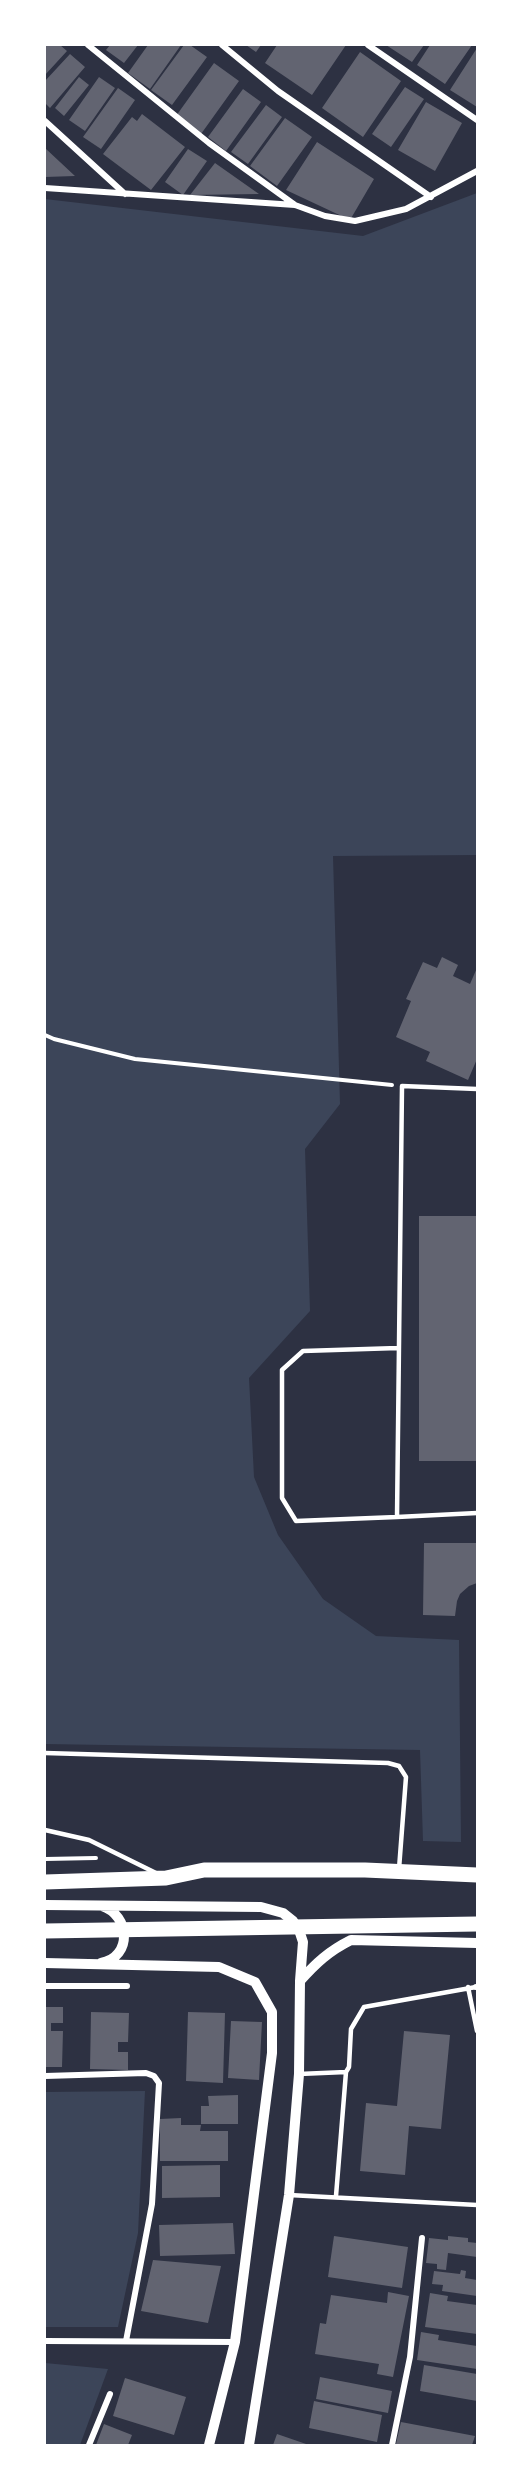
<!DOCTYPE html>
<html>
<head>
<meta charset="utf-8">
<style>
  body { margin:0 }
  #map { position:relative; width:522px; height:2490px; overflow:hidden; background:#2d3142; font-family:Rubik,sans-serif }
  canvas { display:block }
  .frame { position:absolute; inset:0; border:46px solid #fff; pointer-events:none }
</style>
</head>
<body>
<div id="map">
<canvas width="522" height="2490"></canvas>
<div class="frame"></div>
</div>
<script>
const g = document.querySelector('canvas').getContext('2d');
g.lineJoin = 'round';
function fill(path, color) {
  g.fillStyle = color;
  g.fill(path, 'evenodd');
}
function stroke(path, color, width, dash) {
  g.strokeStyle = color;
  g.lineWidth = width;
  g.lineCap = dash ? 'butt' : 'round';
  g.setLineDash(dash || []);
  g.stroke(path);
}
fill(new Path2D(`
  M477 193V855L333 856 340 1104 305 1149 310 1311 249 1378 254 1477 278 1535 323 1599 376 1636 459 1640 461 1842 423 1841 420 1750 45 1744V199L363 236Z
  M145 2091 138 2233 118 2327H45V2092Z
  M45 2363 108 2369 80 2445H45Z`), '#3c4559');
fill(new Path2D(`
  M45 45H60L67 51 45 75Z
  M110 45H138L124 63 106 50Z
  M148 45H181L150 89 128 73Z
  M184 45H190L207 57 172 105 151 90Z
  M246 45H261L256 52Z
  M277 45H346L312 95 265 63Z
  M386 45H424L412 62Z
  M430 45H472L445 84 417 65Z
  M477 48V107L450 90Z
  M360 52 401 81 363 137 322 108Z
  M70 54 85 67 50 108 45 103V81Z
  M214 63 239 81 201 134 176 116Z
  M79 77 89 85 64 116 55 108Z
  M99 77 115 88 85 131 69 120Z
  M405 87 424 99 391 147 372 134Z
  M118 88 135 100 101 149 83 137Z
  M243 89 261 102 226 151 208 137Z
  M426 102 462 123 435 171 398 150Z
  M266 105 282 117 248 164 231 152Z
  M142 114 185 147 151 190 103 154 132 117 137 121Z
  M285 118 312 137 277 186 250 166Z
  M317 142 374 179 350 220 286 190Z
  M45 148 75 176 45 177Z
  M188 149 207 161 183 195 165 182Z
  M215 163 259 194 190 195Z
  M442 957 458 965 453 976 470 984 477 968V1059L468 1080 426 1061 430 1052 396 1037 411 1001 406 999 423 962 437 968Z
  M419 1216H477V1461H419Z
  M424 1543H477V1583L469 1586 460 1594 457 1601 455 1616 423 1615Z
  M45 2007H63V2023H51V2031H63L62 2067H45Z
  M91 2012 129 2013 128 2042H118V2052H128V2070L90 2069Z
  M188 2012 225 2013 223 2083 186 2081Z
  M231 2021 262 2022 259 2080 228 2078Z
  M404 2031 450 2035 441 2129 409 2126 405 2175 360 2171 366 2103 397 2106Z
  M238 2095V2124H201V2106H209L208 2096Z
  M181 2118V2125H201L200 2131H228V2161H160V2119Z
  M220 2165V2197L162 2198V2166Z
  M233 2223 235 2254 160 2256 159 2225Z
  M334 2236 408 2247 402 2288 328 2277Z
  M448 2236 468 2238V2242L477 2243V2257L448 2253 446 2270 437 2269V2264L426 2263 429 2238 448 2240Z
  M153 2260 221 2266 208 2323 141 2311Z
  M461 2270 466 2271 465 2278 477 2280V2296L442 2291 443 2285 432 2284 434 2271 460 2274Z
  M388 2292 409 2296 393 2377 377 2374 379 2364 315 2354 320 2323 326 2324 331 2295 387 2303Z
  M430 2293 448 2296 447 2301 477 2305V2334L425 2327Z
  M421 2332 439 2335 438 2340 477 2346V2369L417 2360Z
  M424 2365 477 2374V2401L420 2391Z
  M320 2377 392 2391 388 2413 316 2399Z
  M125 2378 186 2397 174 2435 113 2416Z
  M314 2401 382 2415 377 2442 309 2428Z
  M401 2422 475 2436 472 2445H402L396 2444Z
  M104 2424 132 2435 128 2445H96Z
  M277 2434 309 2445H273Z`), '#626471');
stroke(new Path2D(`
  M45 1035 54 1039 135 1059 392 1085
  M45 1859 96 1858`), '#fff', 4);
stroke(new Path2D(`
  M477 1089 402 1086 397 1517 477 1513
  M397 1517 296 1521 282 1498V1370L303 1351 398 1348
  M45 1753 388 1763 399 1766 406 1777 399 1869
  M45 1830 89 1840 156 1873
  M468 1987 477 2031
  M299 2074 346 2072 349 2067 351 2029 364 2007 476 1987
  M289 2195 477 2205
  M336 2196 346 2072`), '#fff', 4.5);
stroke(new Path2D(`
  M88 45 209 143 295 205
  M222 45 278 91 431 197
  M368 45 477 120
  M45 121 125 194
  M45 188 295 205 325 216 355 221 406 209 477 171
  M45 1986H127
  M476 1987H477
  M45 2076 146 2073 154 2076 159 2083 152 2204 126 2341
  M45 2341 235 2342
  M89 2445 110 2394
  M392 2445 410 2357 422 2238`), '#fff', 6);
stroke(new Path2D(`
  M45 1905 261 1907 283 1913 293 1921 299 1930 303 1942 300 1981 299 2074 289 2195 249 2445
  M45 1963 219 1967 255 1982 272 2012V2053L235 2342 209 2445
  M101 1963C133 1957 130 1915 102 1906
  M300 1981C316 1963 329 1951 351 1940L477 1943`), '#fff', 10);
stroke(new Path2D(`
  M45 1882 166 1878 204 1870H365L477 1875
  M45 1931 477 1924`), '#fff', 15);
</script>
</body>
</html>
